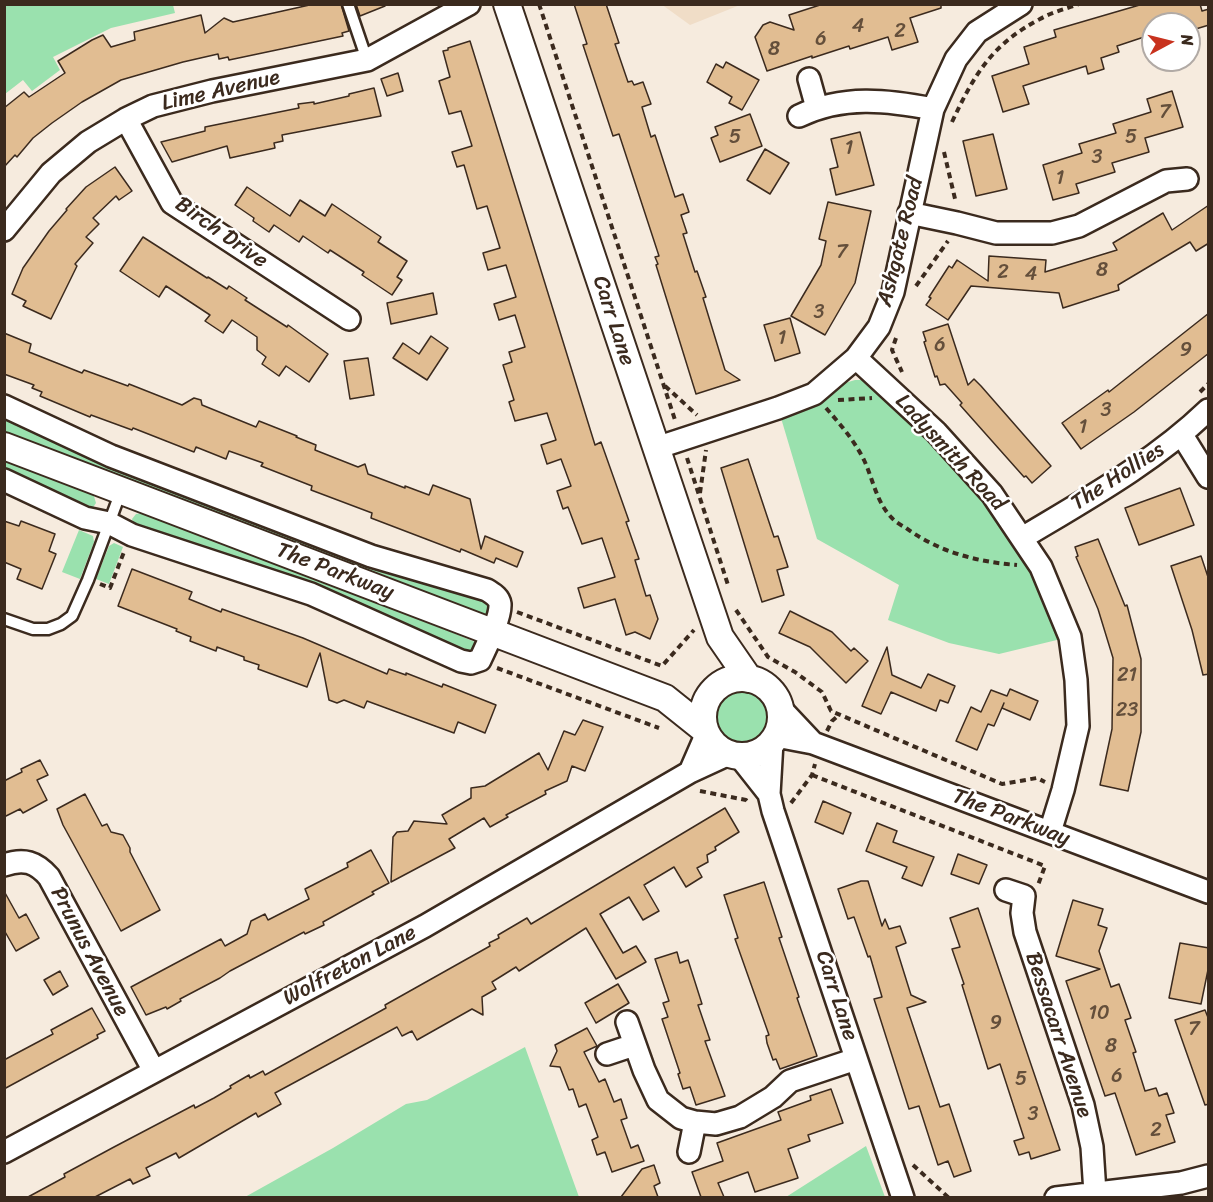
<!DOCTYPE html>
<html>
<head>
<meta charset="utf-8">
<style>
  body { margin:0 }
  #map { position:relative; width:1213px; height:1202px; overflow:hidden; background:#f6ebde; font-family:Sriracha,sans-serif }
  canvas { display:block }
  .frame { position:absolute; inset:0; border:6px solid #3b2a1e; pointer-events:none }
  .north { position:absolute; left:1141px; top:12px; width:60px; height:60px; box-sizing:border-box; background:#fff; border:2px solid #b1aaa5; border-radius:50%; rotate:83deg; font-size:16px; font-weight:700; line-height:24px; text-align:center; color:#3b2a1e }
  .north::after { content:''; display:block; margin:auto; width:21px; height:27px; background:#c8321e; clip-path:polygon(50% 0,100% 100%,50% 72%,0 100%) }
</style>
</head>
<body>
<div id="map">
<canvas width="1213" height="1202"></canvas>
<div class="frame"></div>
<div class="north">N</div>
</div>
<script>
const g = document.querySelector('canvas').getContext('2d');
g.lineJoin = 'round';
function fill(path, color) {
  g.fillStyle = color;
  g.fill(path, 'evenodd');
}
function stroke(path, color, width, dash) {
  g.strokeStyle = color;
  g.lineWidth = width;
  g.lineCap = dash ? 'butt' : 'round';
  g.setLineDash(dash || []);
  g.stroke(path);
}
function write(font, color, halo, rows, align = 'center') {
  g.font = font + ' Sriracha,sans-serif';
  g.lineWidth = 5;
  g.setLineDash([]);
  g.textBaseline = 'middle';
  g.strokeStyle = halo;
  g.fillStyle = color;
  for (const [text, x, y, turn = 0] of rows) {
    g.save();
    g.translate(x, y);
    g.rotate((+turn || 0) * Math.PI / 180);
    g.textAlign = isNaN(turn) ? turn : align;
    if (halo) g.strokeText(text, 0, 0);
    g.fillText(text, 0, 0);
    g.restore();
  }
}
fill(new Path2D(`
  M661 4H740V5L690 25Z`), '#f0ddc7');
fill(new Path2D(`
  M5 4 173 5 175 13 111 28 53 57 60 70 32 91 23 80 5 94Z
  M855 380H866C913 424 966 466 1002 520 1027 558 1044 598 1061 639L999 654 949 643 888 620 899 585 817 539 781 418 816 403 845 383Z
  M4 415 492 602 488 614 481 615 5 432Z
  M4 460 93 493 96 503 92 509H85L5 472Z
  M144 513 451 632 475 642 478 646 477 651 464 655 134 525 132 519 136 514Z
  M79 530 93 536 94 542 80 579 62 572Z
  M114 543 123 547 109 584 96 579 109 546Z
  M715 717a26 26 0 1 1 52 0a26 26 0 1 1-52 0Z
  M525 1047 579 1197H245L333 1148 406 1104 427 1100Z
  M866 1146 885 1197H786Z`), '#9ae1ae');
const building = new Path2D(`
  M314 4H341L349 31 342 33 343 36 229 60 228 57 219 59 218 54 183 62 121 80 82 102 52 123 33 138 17 157 15 155 4 167V108L24 92 29 97 65 73 58 61 92 40 103 35 111 47 135 40 134 32 201 15 205 33 224 18 233 22Z
  M356 4H385V6L360 16Z
  M574 4H606L619 43 615 44 628 82 632 81 634 85 643 82 651 104 642 107 651 137 655 135 675 197 683 194 689 212 681 215 687 233 683 234 695 272 697 271 706 297 703 298 725 370 740 380 696 394 656 265 658 264 655 257 659 256 619 134 613 136 583 45 587 44Z
  M823 4H941V8L910 18 918 42 892 50 888 37 850 49 849 46 812 58V56L767 71 755 37 763 25 770 22 794 30 789 15Z
  M1143 4H1200L1202 11 1209 9V25L1189 31V24H1153V34L1117 46 1119 52 1101 58 1104 69 1088 74 1086 66 1023 86 1029 104 1003 112 992 76 1029 64 1024 47 1056 37 1054 30Z
  M470 41 595 445 601 442 629 521 626 522 639 559 635 560 646 596 650 595 658 619 650 639 635 632 626 635 615 599 584 608 578 588 615 577 602 538 582 544 568 507 563 509 557 491 571 486 561 459 547 464 541 445 556 440 547 413 515 421 509 402 514 400 503 365 512 362 509 352 525 347 515 315 499 320 494 304 516 297 506 265 488 270 483 253 500 248 487 206 477 209 464 165 457 167 452 152 472 146 461 111 449 114 439 81 450 77 443 51 448 50V48Z
  M726 62 759 80 742 110 729 103 732 97 707 82 716 64 723 68Z
  M398 73 403 91 387 96 381 79Z
  M374 88 381 116 282 135 283 141 274 143 275 148 230 158 227 146 172 162 161 142 205 131V127L289 110 299 108 298 104 314 102V104L349 96V94Z
  M1172 91 1183 127 1145 138 1149 152 1112 163 1115 172 1076 184 1079 193 1053 200 1043 165 1082 153 1079 144 1116 133 1113 124 1151 112 1147 99Z
  M750 114 762 146 720 162 711 138 718 135 715 127Z
  M860 132 874 185 836 195 830 169 838 167 831 139Z
  M993 134 1007 189 976 196 963 141Z
  M765 149 789 163 770 194 747 180Z
  M115 167 132 191 119 200 116 196 93 218 99 224 86 237 93 243 75 264 77 266 51 319 23 306 26 301 12 294 23 268 49 231 67 210 66 209 86 187Z
  M247 187 290 216 300 200 325 216 332 204 381 237 378 242 407 261 397 277 402 280 392 295 362 275 364 272 330 250 328 253 303 236 299 242 274 225 269 232 253 221 254 218 235 205Z
  M828 202 871 211 855 283 825 335 791 316 821 265 826 241 819 239Z
  M1209 205V243L1196 251 1190 242 1118 285 1119 290 1063 308 1059 293 971 286 948 320 926 305 931 298 929 297 949 266 952 268 957 260 988 281 989 256 1046 260 1045 272 1117 250 1113 243 1163 213 1172 230Z
  M143 237 207 278 208 277 227 289 229 286 247 298 245 300 287 327 288 325 328 354 309 382 286 366 279 376 262 364 266 357 257 350V337L232 320 223 333 205 321 210 315 166 286 159 297 120 271Z
  M433 293 437 314 391 324 387 303Z
  M1209 313V353L1134 412 1081 449 1062 423 1108 390 1109 392Z
  M790 318 800 353 775 361 764 325Z
  M948 324 968 385 974 379 981 386 1051 466 1032 483 1026 476 1024 477 960 405 962 403 945 384 940 385 937 376 935 377 924 342 926 341 923 332Z
  M4 333 31 344 29 352 82 373 84 370 128 386 129 384 182 405 194 398 201 400 202 405 256 427 259 421 297 436 296 437 316 445 315 450 358 467 365 464 368 474 405 488V486L429 495 433 485 470 499 481 549 485 536 523 552 517 567 496 558 494 563 461 549 460 552 371 518 372 513 311 490 312 486 261 466 263 463 229 451 226 459 196 447 194 452 133 428 132 430 91 415 90 417 40 396 42 392 32 388 34 385 4 374Z
  M431 336 448 348 427 380 393 358 403 343 419 354Z
  M368 358 374 395 350 399 344 361Z
  M748 459 774 537 778 536 788 567 777 570 784 595 762 602 721 468Z
  M1180 488 1194 525 1139 545 1125 508Z
  M4 521 19 526 21 521 55 534 49 551 56 554 42 589 17 579 21 569 4 562Z
  M1098 539 1125 606 1127 605 1141 659V732L1128 791 1100 785 1112 729 1113 658 1098 609 1076 557 1078 556 1075 547Z
  M1201 556 1209 580V674L1203 675 1192 630 1171 566Z
  M132 569 192 592 189 599 221 612 222 609 303 638 387 674 389 669 406 675V673L442 687 443 684 496 705 485 733 458 722 454 733 367 701 364 708 344 700 337 703 329 700 320 653 307 687 258 669 259 665 244 660V657L217 647 216 651 190 641 191 637 176 631 177 629 118 606Z
  M790 611 832 632 851 651 854 648 868 661 846 683 810 647 779 633Z
  M887 647 892 675 921 688 928 674 955 686 948 703 940 700 936 711 891 692 881 714 862 706Z
  M1010 689 1038 701 1030 720 1002 708 1004 703 994 726 988 724 977 750 956 741 971 707 981 712 991 690 1007 696Z
  M583 720 603 727 585 771 572 766 567 781 545 791 546 794 506 815 508 817 490 827 484 818 449 839 455 848 391 882 393 837 397 832 408 831 414 821 447 824 442 815 471 798V788L485 786 539 753 548 770 564 731 575 735Z
  M40 760 48 775 37 780 47 800 23 813 20 809 4 817V781L22 772 21 769Z
  M85 794 102 826 107 824 111 832 123 835 130 848V852L160 910 121 931 63 825 57 809Z
  M823 801 851 813 843 834 815 822Z
  M725 808 739 832 715 847 716 850 707 855 708 862 697 868 702 877 686 887 674 867 644 885 659 911 643 920 629 897 600 914 623 953 636 946 646 962 616 979 586 928 519 971 516 967 492 982 496 989 482 997 483 1015 472 1009 417 1040 412 1031 402 1036 397 1027 275 1093 281 1104 258 1117 256 1113 179 1158 176 1153 146 1168 150 1176 133 1184 130 1179 95 1197H28L65 1177 64 1174 114 1147 194 1105 195 1108 214 1098 231 1088 230 1086 249 1075 250 1078 263 1071 265 1075 386 1008 385 1005 490 946 489 943 499 938 498 935 527 918 531 924Z
  M877 823 897 831 893 842 934 857 922 886 902 878 907 867 866 851Z
  M371 850 389 883 372 892 374 894 323 922 324 925 305 934 304 932 230 971 220 978 180 999 181 1001 167 1009 166 1007 146 1015 131 987 221 939 225 946 247 934 251 921 265 914 268 920 309 899 305 889 348 867 347 863Z
  M958 854 987 865 979 884 951 874Z
  M861 881H868L882 926 885 919 889 929 900 926 906 943 896 947 911 995 926 1002 907 1008 940 1107 949 1104 971 1171 954 1177 948 1161 938 1165 919 1106 909 1109 874 999 882 997 870 956 868 957 854 917 848 919 838 889Z
  M764 882 782 937 779 938 799 997 797 998 817 1056 780 1069 776 1059 773 1060 767 1043 766 1036 769 1035 735 939 738 938 724 895Z
  M4 891 19 918 26 914 39 938 16 951 4 930Z
  M1073 900 1103 909 1098 925 1107 928 1099 951 1111 987 1119 984 1131 1018 1125 1020 1136 1052 1133 1053 1145 1091 1156 1088 1159 1096 1167 1093 1174 1113 1166 1115 1175 1142 1136 1155 1115 1093 1105 1096 1066 981 1100 969 1056 956Z
  M978 908 1060 1150 1031 1159 1029 1152 1019 1155 1014 1141 1024 1138 1000 1064 988 1069 962 985 964 984 952 949 960 947 950 918Z
  M1180 943 1209 948V965L1201 1004 1169 998Z
  M677 952 680 963 688 960 702 1004 698 1005 710 1040 705 1041 725 1096 696 1105 690 1087 683 1089 678 1074 680 1073 662 1019 668 1017 663 1003 669 1001 655 959Z
  M60 971 68 986 53 995 44 980Z
  M618 984 629 1003 596 1023 585 1003Z
  M92 1008 105 1031 97 1035 98 1038 4 1089V1060L53 1034 51 1030Z
  M1205 1010 1209 1020V1104L1205 1105 1175 1020Z
  M587 1028 597 1046 584 1052 599 1082 605 1079 614 1102 621 1099 627 1118 621 1120 631 1148 638 1145 644 1161 612 1172 605 1152 597 1155 592 1140 598 1137 586 1104 579 1107 573 1089 569 1090 560 1067 550 1066 557 1051 555 1045Z
  M831 1089 843 1123 808 1135 810 1141 788 1149 798 1178 755 1192 748 1172 718 1183 724 1197H701L692 1172 723 1161 717 1143 781 1120 778 1112 811 1100 810 1096Z
  M654 1165 660 1183 654 1186 658 1197H621L642 1169Z`);
fill(building, '#e1bd92');
stroke(building, '#3b2a1e', 1.5);
const service = new Path2D(`
  M348 4 367 60
  M4 619 33 629H48L61 624 72 616 88 580 121 491`);
const minor = new Path2D(`
  M809 79 817 108
  M799 116C843 95 887 100 933 109
  M126 119 172 203 349 319
  M909 213 957 223 996 233H1052L1079 226 1166 181 1187 179
  M4 230 51 173 88 142 126 119 153 106 212 91 367 60 469 4
  M856 358 936 432 992 494 1041 567 1070 637 1076 680 1078 726 1063 790 1050 832
  M4 406 111 456 371 556 487 590C493 594 499 597 500 604 501 618 486 647 480 660L471 663 461 661 311 594 132 535 109 523 85 518 4 480
  M1182 435 1208 477
  M656 448 778 408 814 394 856 358 879 327 893 292 933 109 956 59 977 32 1021 4
  M1022 538C1087 499 1154 462 1208 410
  M781 709 813 743
  M776 736 813 743 1208 892
  M772 742 769 794 773 811 903 1198
  M739 756 769 794
  M690 772 707 733
  M4 865C24 858 36 862 49 877L154 1071
  M1006 890 1024 896 1022 913 1025 932 1083 1105 1092 1147 1095 1193
  M627 1022 644 1070 658 1100 681 1118 695 1122 716 1124 740 1117 773 1097 790 1081 856 1059
  M607 1054 634 1045
  M4 1152 425 926 690 772 729 754
  M689 1152 695 1122
  M1056 1198 1181 1183 1208 1176`);
const tertiary = new Path2D(`
  M507 4 720 637 749 679
  M4 446 665 698 705 730
  M703 717a39 39 0 1 1 78 0a39 39 0 1 1-78 0Z`);
stroke(service, '#3b2a1e', 15);
stroke(minor, '#3b2a1e', 26);
stroke(tertiary, '#3b2a1e', 30);
stroke(new Path2D(`
  M539 4 676 423
  M952 122C974 75 992 44 1040 19 1052 12 1066 9 1079 4
  M944 152 956 203
  M916 286 948 241
  M896 338 892 350 902 372
  M665 386 697 415
  M1200 392 1208 384
  M838 400 872 398
  M826 408C840 424 854 440 864 460 873 479 876 501 891 517 895 522 901 525 906 528 939 552 977 562 1017 565
  M687 458 728 585
  M700 493 706 450
  M100 584 110 588 124 552
  M736 610 768 657 795 672 822 692 831 711 1002 784 1037 778 1045 782
  M517 612 662 666 694 630
  M497 668 659 728
  M827 731 832 721 839 715
  M812 775 1045 866 1038 885
  M700 791 746 800 749 803
  M791 803 812 775 815 764
  M913 1165 949 1198`), '#3b2a1e', 4, [6, 4.5]);
stroke(service, '#fff', 10);
stroke(minor, '#fff', 21);
stroke(tertiary, '#fff', 26);
write('20px', '#644f3b', null, [
  ["4",858,27],
  ["2",900,32],
  ["6",821,40],
  ["8",774,50],
  ["7",1165,113],
  ["5",735,138],
  ["5",1131,138],
  ["1",849,149],
  ["3",1097,158],
  ["1",1060,179],
  ["7",842,253],
  ["8",1102,271],
  ["2",1003,273],
  ["4",1031,275],
  ["3",819,313],
  ["1",782,339],
  ["6",940,346],
  ["9",1186,351],
  ["3",1106,411],
  ["1",1083,428],
  ["21",1127,676],
  ["23",1127,711],
  ["10",1099,1014],
  ["9",996,1024],
  ["7",1194,1030],
  ["8",1111,1047],
  ["6",1117,1077],
  ["5",1021,1080],
  ["3",1033,1115],
  ["2",1156,1131]
]);
write('22px', '#3b2a1e', '#fff', [
  ["Lime Avenue",221,91,-13],
  ["Birch Drive",221,233,35],
  ["Ashgate Road",901,242,-76],
  ["Carr Lane",613,321,72],
  ["Ladysmith Road",950,453,47],
  ["The Hollies",1118,477,-33],
  ["The Parkway",335,572,21],
  ["The Parkway",1011,818,21],
  ["Prunus Avenue",89,952,62],
  ["Wolfreton Lane",350,966,-28],
  ["Carr Lane",836,996,72],
  ["Bessacarr Avenue",1058,1035,72]
]);
</script>
</body>
</html>
